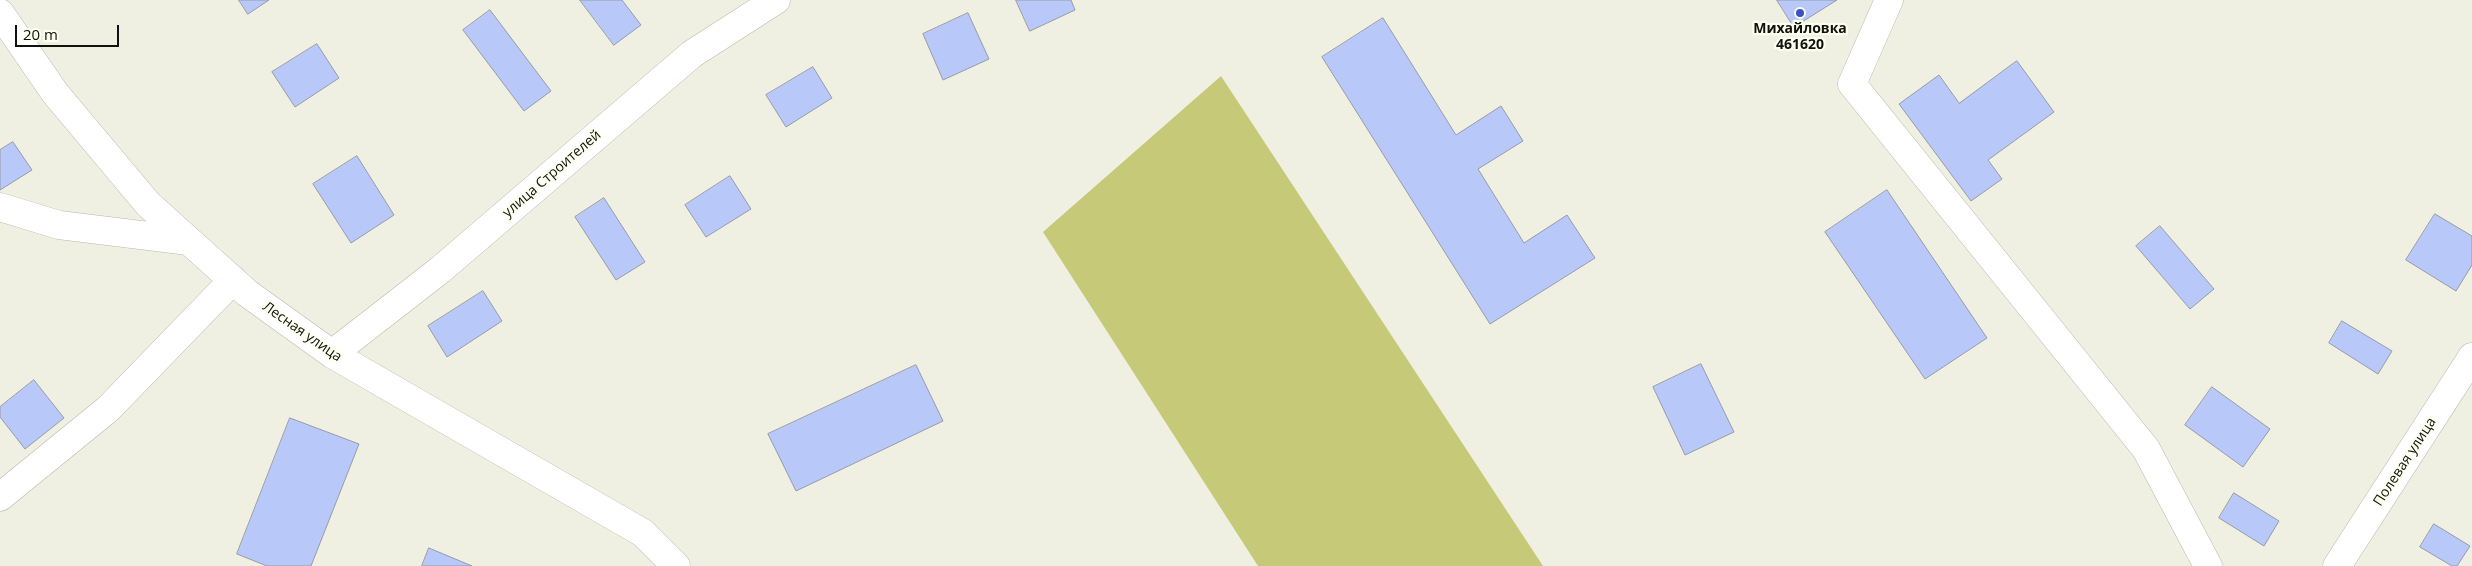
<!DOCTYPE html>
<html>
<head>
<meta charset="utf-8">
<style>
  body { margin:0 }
  #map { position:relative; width:2472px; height:566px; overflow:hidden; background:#eff0e2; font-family:"Open Sans",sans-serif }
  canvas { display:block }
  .scale { position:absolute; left:15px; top:25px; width:104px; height:22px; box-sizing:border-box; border:2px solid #11110d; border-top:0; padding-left:6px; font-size:15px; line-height:18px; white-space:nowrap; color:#11110d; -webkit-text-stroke:4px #fcfeef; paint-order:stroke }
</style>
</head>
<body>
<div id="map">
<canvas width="2472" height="566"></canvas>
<div class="scale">20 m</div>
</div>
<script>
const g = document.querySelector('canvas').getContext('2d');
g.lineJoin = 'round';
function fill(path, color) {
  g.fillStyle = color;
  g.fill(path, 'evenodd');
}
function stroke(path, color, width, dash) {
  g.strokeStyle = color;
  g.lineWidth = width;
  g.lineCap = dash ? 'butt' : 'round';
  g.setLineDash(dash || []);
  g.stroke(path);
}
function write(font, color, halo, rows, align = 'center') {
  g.font = font + ' "Open Sans",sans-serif';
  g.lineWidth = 4.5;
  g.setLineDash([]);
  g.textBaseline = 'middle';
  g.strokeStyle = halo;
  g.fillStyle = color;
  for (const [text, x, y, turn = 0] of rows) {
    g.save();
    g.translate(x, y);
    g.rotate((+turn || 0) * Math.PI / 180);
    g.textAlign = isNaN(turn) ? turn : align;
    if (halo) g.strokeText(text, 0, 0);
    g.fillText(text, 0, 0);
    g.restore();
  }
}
fill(new Path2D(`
  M1221 76 1543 566H1258L1043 232Z`), '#c6c977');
const building = new Path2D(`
  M239 0H269L248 14Z
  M580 0H622L641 25 614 45Z
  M1016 0H1071L1075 10 1030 31Z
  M1777 0H1837L1794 27Z
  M490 10 551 91 524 111 463 30Z
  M968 13 989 59 943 80 923 34Z
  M1383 18 1456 135 1501 106 1523 141 1478 169 1524 243 1567 215 1595 258 1490 324 1322 57Z
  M317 44 339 78 295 107 272 72Z
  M2017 61 2054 112 1988 160 2002 179 1971 201 1899 104 1939 75 1959 103Z
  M813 67 832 98 786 127 766 95Z
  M13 142 32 170 0 190V150Z
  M357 156 394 215 351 243 313 184Z
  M730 176 751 209 706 237 685 205Z
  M1887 190 1987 338 1925 379 1825 232Z
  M604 198 645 262 616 280 575 217Z
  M2435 214 2472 236V265L2456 291 2406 260Z
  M2160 226 2214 289 2190 309 2136 246Z
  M483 291 502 321 447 357 428 326Z
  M2342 321 2392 351 2378 374 2329 343Z
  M1701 364 1734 432 1685 455 1653 387Z
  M916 365 943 421 796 491 768 434Z
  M34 380 64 418 25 449 0 417V407Z
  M2212 387 2270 429 2243 467 2185 425Z
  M290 418 359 444 311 566H267L237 554Z
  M2234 493 2279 521 2264 546 2219 518Z
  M2434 524 2470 546 2457 566H2452L2420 547Z
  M429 548 472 566H422Z`);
fill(building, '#b7c8f9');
stroke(building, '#969ba8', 1);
const minor = new Path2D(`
  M1889 0 1852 84 2146 449 2208 566
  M0 13 55 93 148 204 247 293 332 354 643 533 676 566
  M0 207 59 225 189 241
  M332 354 440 270 692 54 776 0
  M0 497 108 409 233 280
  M2337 566 2472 357`);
stroke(minor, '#b8b9ab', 29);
stroke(minor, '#fff', 28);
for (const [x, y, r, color] of [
  [1800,13,5,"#3c52c5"]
]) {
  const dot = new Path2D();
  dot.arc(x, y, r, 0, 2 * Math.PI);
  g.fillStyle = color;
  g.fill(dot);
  stroke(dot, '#fcfeef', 2);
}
write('bold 14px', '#11110d', '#fcfeef', [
  ["Михайловка",1800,29],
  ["461620",1800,45]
]);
write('14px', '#11110d', '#fcfeef', [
  ["улица Строителей",552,174,-41],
  ["Лесная улица",302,332,35],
  ["Полевая улица",2405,462,-57]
]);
</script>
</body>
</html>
